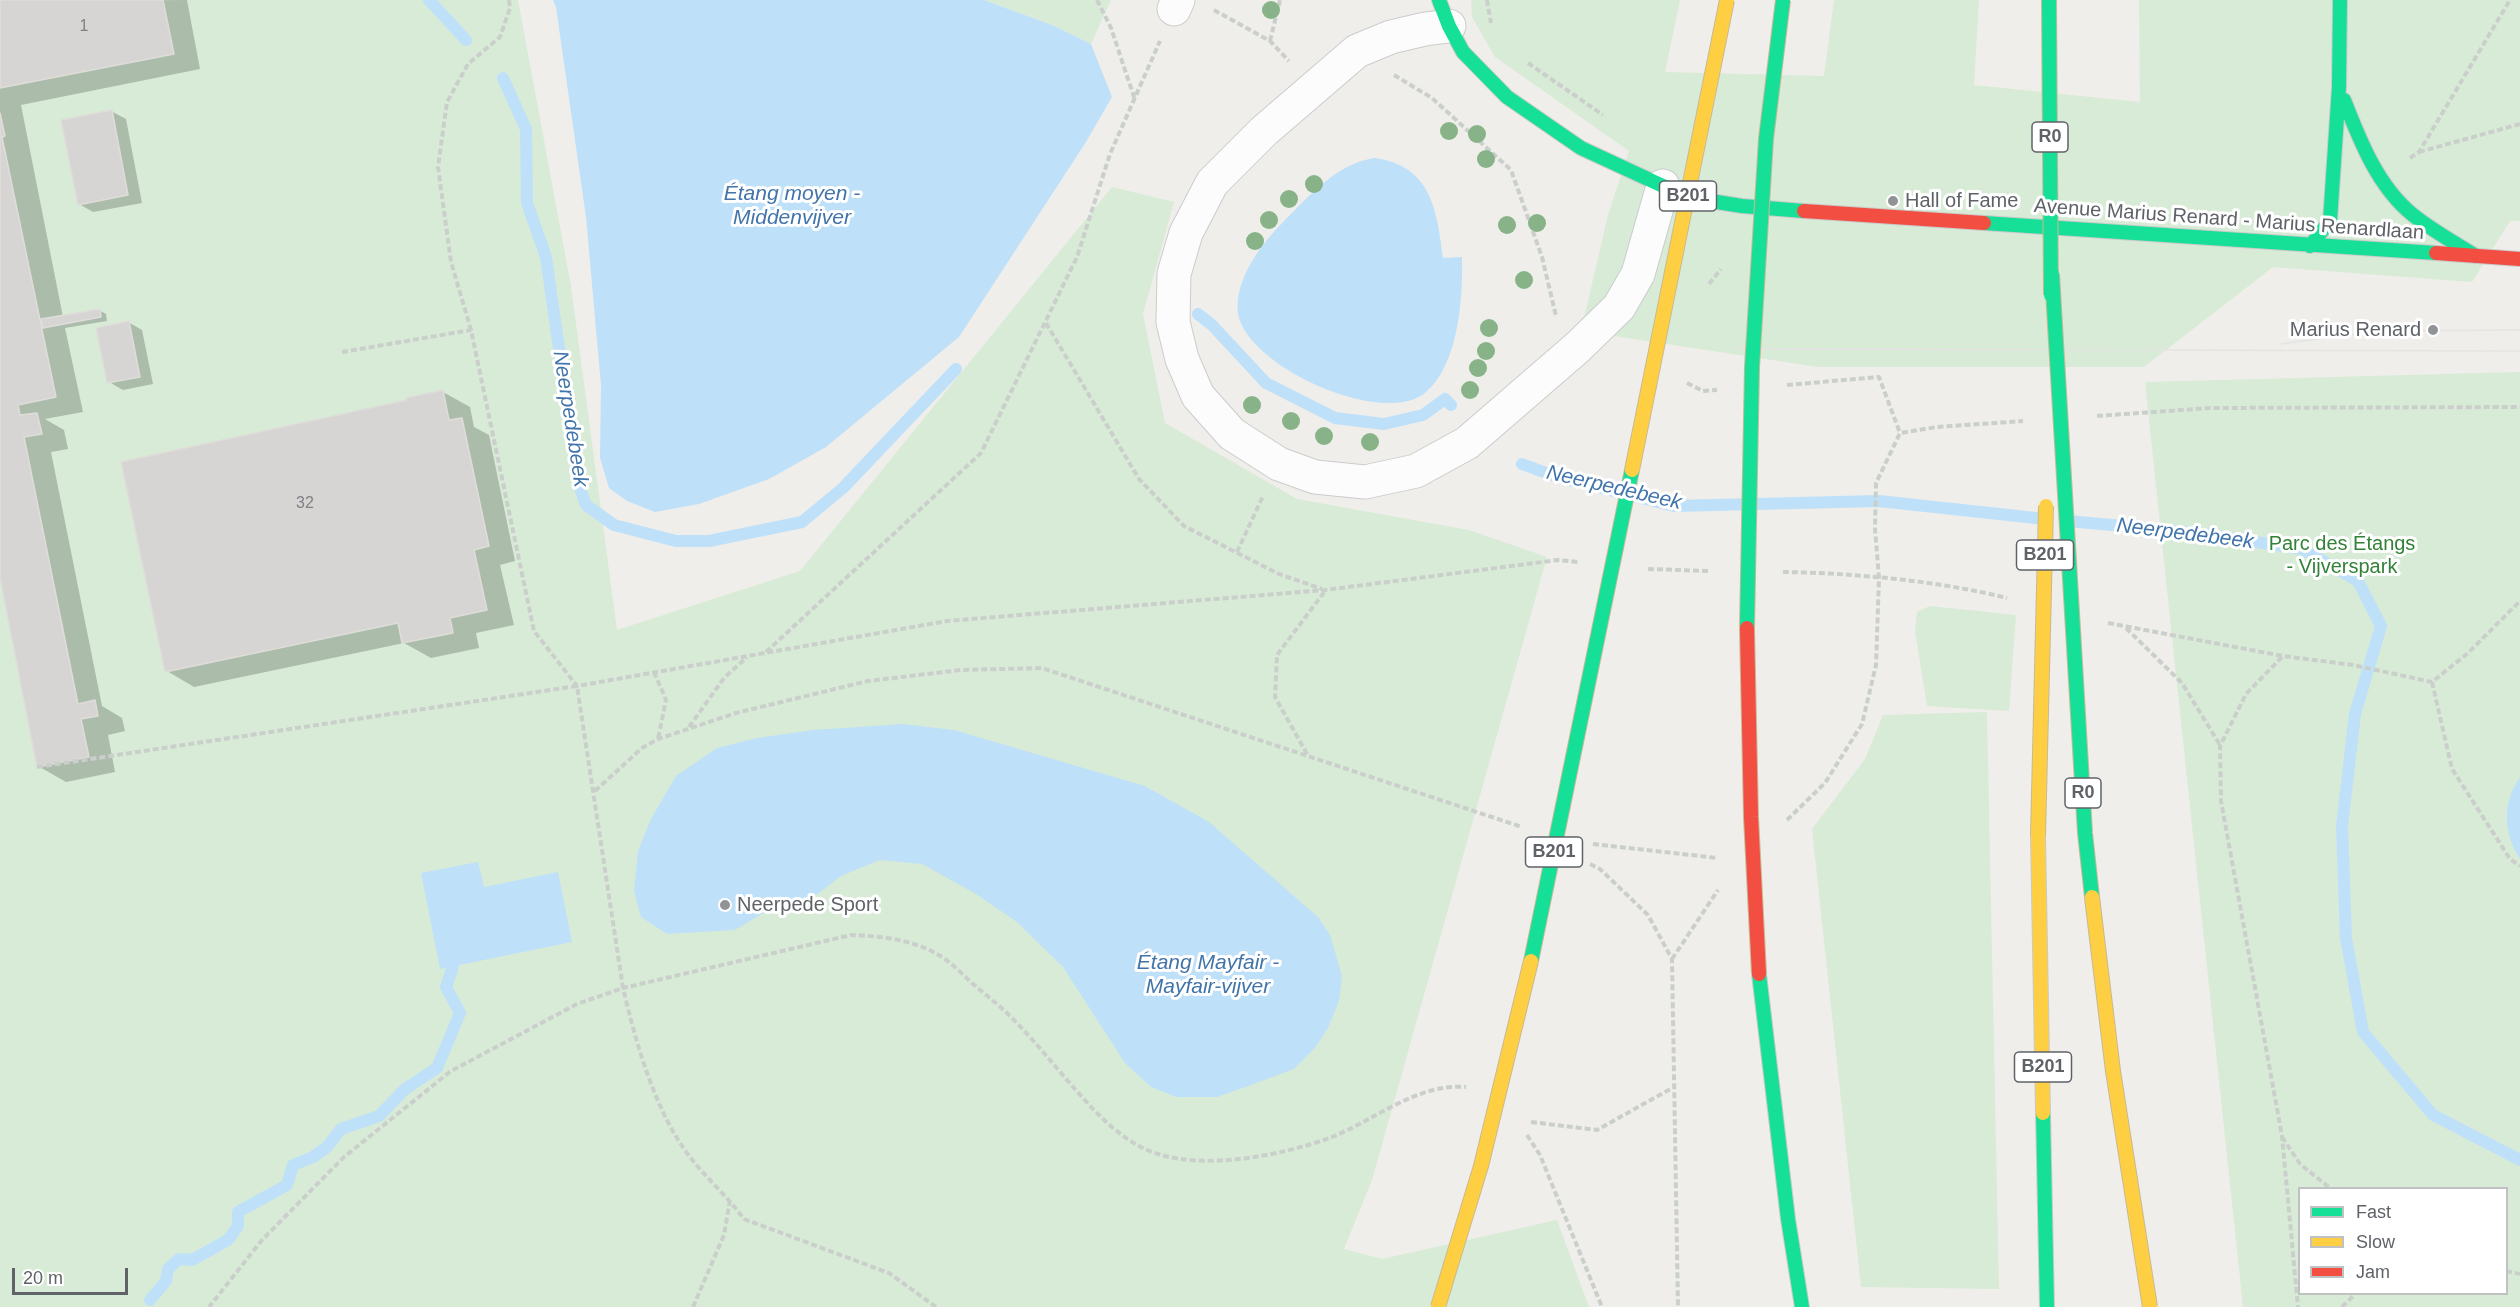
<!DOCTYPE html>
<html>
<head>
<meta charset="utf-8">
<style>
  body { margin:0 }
  #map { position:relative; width:2520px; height:1307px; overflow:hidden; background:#efeeea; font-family:Helvetica,sans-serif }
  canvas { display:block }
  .legend { position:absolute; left:2298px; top:1187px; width:210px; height:108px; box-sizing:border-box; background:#fff; border:2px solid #bfc1c3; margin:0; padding:8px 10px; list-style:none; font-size:18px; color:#5f6368 }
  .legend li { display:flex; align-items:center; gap:12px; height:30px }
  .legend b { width:30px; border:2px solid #bfc1c3 }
  .scale { position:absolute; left:12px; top:1268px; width:116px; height:27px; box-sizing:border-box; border:3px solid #5f6368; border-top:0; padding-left:8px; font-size:18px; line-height:21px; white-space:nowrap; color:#5f6368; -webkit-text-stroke:4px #fff; paint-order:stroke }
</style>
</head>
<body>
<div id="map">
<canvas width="2520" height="1307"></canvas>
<ul class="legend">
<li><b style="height:8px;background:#16e098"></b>Fast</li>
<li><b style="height:8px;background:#ffcf43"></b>Slow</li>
<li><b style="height:8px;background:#f24e42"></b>Jam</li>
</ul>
<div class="scale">20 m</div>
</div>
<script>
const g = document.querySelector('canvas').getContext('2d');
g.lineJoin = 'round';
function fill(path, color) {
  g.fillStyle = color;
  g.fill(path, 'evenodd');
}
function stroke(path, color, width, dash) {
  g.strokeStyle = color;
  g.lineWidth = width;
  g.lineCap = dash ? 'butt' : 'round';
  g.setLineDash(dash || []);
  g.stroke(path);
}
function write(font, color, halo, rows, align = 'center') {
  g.font = font + ' Helvetica,sans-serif';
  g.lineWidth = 6;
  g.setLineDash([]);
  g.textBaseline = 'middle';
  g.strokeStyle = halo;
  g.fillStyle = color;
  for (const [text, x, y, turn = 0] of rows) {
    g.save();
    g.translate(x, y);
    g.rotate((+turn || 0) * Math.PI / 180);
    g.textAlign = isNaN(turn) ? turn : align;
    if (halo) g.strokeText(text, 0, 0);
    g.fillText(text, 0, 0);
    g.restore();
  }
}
fill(new Path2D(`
  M0 0H518L571 286 617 630 800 571 1112 187 1174 202 1143 314 1165 423 1297 499 1469 530 1547 557 1372 1180 1344 1249 1382 1259 1557 1220 1589 1307H0Z
  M984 0H1111L1091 44 1052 25Z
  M1471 0H1680L1665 72 1824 76 1834 0H1979L1974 85 2140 102 2139 0H2520V221H2510L2472 282 2273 267 2144 367H1818L1581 331 1608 215 1629 151 1495 57 1472 17Z
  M2520 372V1307H2243L2145 382ZM2300 1188H2506V1294H2300Z
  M1930 606 2016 615 2009 711 1927 706 1915 631 1917 612Z
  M1987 712 1999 1289 1861 1287 1812 829 1865 759 1883 715Z`), '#d8ebd6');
fill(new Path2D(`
  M553 0H984L1052 25 1091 44 1112 97 1086 142 959 337 826 447 769 479 699 504 655 512 627 501 609 488 600 458 601 385 586 217 556 7Z
  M1374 158C1431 165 1437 210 1443 258L1462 257C1463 297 1459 365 1425 393 1381 428 1245 365 1238 313 1234 278 1263 242 1286 219 1311 194 1337 164 1374 158Z
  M903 724 954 730 1145 786 1209 822 1318 917 1330 935 1342 976 1339 1001 1328 1028 1315 1048 1294 1069 1251 1085 1217 1097H1176L1151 1087 1125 1063 1063 967 1017 922 976 894 922 864 880 860 841 876 811 899 765 912 735 930 667 934 641 917 634 891 638 851 651 819 676 776 717 748 757 738 813 730Z
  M2520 777V859C2503 833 2502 803 2520 777Z
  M478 862 484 887 558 872 572 942 440 969 421 873Z`), '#bfe0f9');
fill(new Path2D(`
  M187 0 200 69 21 105 63 317 99 310 106 314 107 321 65 328 83 412 45 419 64 430 68 449 51 452 102 706 122 718 125 731 108 735 115 772 66 782 38 766 0 570V1Z
  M111 111 126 119 142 203 93 212 79 204Z
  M128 322 142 330 153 384 123 390 109 382Z
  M443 392 470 407 474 427 489 435 515 561 500 565 514 625 476 633 479 648 431 658 404 643 194 687 167 671 408 402Z`), '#0003');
stroke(new Path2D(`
  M429 0 466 40
  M503 78 526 129 527 203 546 257 578 483 586 505 614 525 676 541H709L802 522 843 488 956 369
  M1198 314 1212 325 1266 383 1335 418 1384 424 1423 415 1445 399 1451 405
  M1522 464 1557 477 1674 506 1879 501 2045 519
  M2068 521 2198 533 2302 549 2358 581 2381 626 2355 714 2342 826 2346 938 2363 1032 2433 1115 2520 1160
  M150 1300 166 1281 168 1269 179 1259 192 1260 228 1240 238 1226V1212L287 1185 293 1165 313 1157 327 1147 341 1129 379 1116 405 1089 437 1068 460 1013 446 987 453 966`), '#bfe0f9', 12);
const building = new Path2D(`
  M0 0H163L174 54 0 88Z
  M112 110 128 195 78 205 61 120Z
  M0 113 5 136 0 138Z
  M2 137 56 397 18 405 20 415 37 413 42 434 24 437 78 704 95 700 98 716 81 719 89 757 37 767 0 578V138Z
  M100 309 101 317 43 328 41 319Z
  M129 321 140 377 107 383 96 328Z
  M443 390 449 420 462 418 489 546 474 550 487 610 450 618 453 633 402 643 398 623 165 672 121 462 407 400 406 398Z`);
fill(building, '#d6d5d3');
stroke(building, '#deddd9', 1.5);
const street = new Path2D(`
  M1174 9 1178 0
  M1449 26 1425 29 1391 37 1357 51 1264 131 1212 183 1186 233 1174 274 1173 322 1182 359 1198 396 1232 434 1279 464 1315 477 1365 482 1416 471 1467 443 1578 347 1619 307 1638 274 1663 186`);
const fast = new Path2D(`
  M1439 0 1449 26 1463 52 1507 97 1581 148 1663 186 1698 199 1742 206 1804 211
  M2344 100C2360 141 2378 187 2413 215 2433 231 2455 243 2476 256
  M1984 223 2436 253
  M2310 246 2330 221 2339 87 2340 0
  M1759 974 1788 1219 1802 1307
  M2043 1113 2047 1307`);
const slow = new Path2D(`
  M2038 836 2043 1113`);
const jam = new Path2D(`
  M1804 211 1984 223
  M2436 253 2520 259`);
stroke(street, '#cbcccc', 35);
stroke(fast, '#cacacb', 16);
stroke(slow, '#cacacb', 16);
stroke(jam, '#cacacb', 16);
stroke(new Path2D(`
  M509 0 510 8 500 37 468 64 447 102 438 167 451 262 471 330 534 631 577 686 947 621 1325 590 1558 560 1578 562
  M1097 0 1111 28 1135 100
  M1487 0 1491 23
  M1214 10 1270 41 1289 61
  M1270 41 1280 0
  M1528 63 1603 115
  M1394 75 1432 98 1511 170 1542 257 1556 316
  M2419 152 2520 124
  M2410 158 2419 152 2510 0
  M1709 284 1721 269
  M1046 323 1139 479 1184 526 1279 574 1322 589
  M342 352 471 330
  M1687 383 1703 391 1717 390
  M1787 385 1879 377 1900 433
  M2097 416 2210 408 2520 407
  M1237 552 1263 496
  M1648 569 1709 571
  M1783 572C1854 573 1939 581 2007 598
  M2108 623 2283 656 2353 665 2432 682 2467 654 2520 601
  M2126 628 2182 683 2220 745
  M766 652 981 453 1077 257 1110 154 1160 41
  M2282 657 2246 694 2220 746 2221 801 2282 1136 2298 1307
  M654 672 666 700 658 739
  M2432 682 2452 769 2510 859 2520 866
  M689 727 724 678 747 657
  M1307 754 1275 697 1277 655 1325 591
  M37 767 577 686 623 988 577 1004 451 1071 344 1157 262 1240 209 1307
  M595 791 642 748 658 739 736 713 868 681 961 670 1042 668 1522 827
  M1787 820 1825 783 1862 724 1876 665 1879 578 1875 529 1876 483 1900 433 1937 427 2023 421
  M1593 844 1717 858
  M1590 864 1600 869 1648 915 1672 959 1678 1307
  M1672 959 1718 890
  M1531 1122 1597 1130 1674 1087
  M1527 1135 1540 1155 1602 1307
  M2282 1137 2300 1164 2330 1188
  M2506 1271 2520 1274
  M693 1307 724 1235 730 1200
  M936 1307 889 1273 744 1219C728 1197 707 1179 690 1157 655 1112 636 1043 623 988L851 935C882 936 916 940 942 957 953 964 963 975 973 984 986 995 999 1005 1011 1017 1033 1039 1053 1064 1074 1088 1098 1115 1123 1143 1158 1154 1207 1170 1284 1155 1332 1137 1375 1120 1417 1083 1466 1087
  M2342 1307 2355 1294`), '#cacfcc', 4, [6, 3]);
stroke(street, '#fdfcfc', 33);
stroke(fast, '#16e098', 14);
stroke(slow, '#ffcf43', 14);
stroke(jam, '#f24e42', 14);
stroke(new Path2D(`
  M2281 344 2377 331 2520 330
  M1736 349 2520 351`), '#e4e4e4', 1.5);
const fastBridge = new Path2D(`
  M2049 0 2051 295
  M2052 274 2085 833 2092 897
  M1747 628 1752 367 1766 139 1783 0
  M1531 961 1632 470`);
const slowBridge = new Path2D(`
  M1632 470 1727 0
  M2038 836 2046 506
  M2092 897 2113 1071 2150 1307
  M1438 1307 1481 1166 1531 961`);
const jamBridge = new Path2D(`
  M1747 628 1751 817 1759 974`);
stroke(fastBridge, '#c8b996', 16, []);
stroke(slowBridge, '#c8b996', 16, []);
stroke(jamBridge, '#c8b996', 16, []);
stroke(fastBridge, '#16e098', 14);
stroke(slowBridge, '#ffcf43', 14);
stroke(jamBridge, '#f24e42', 14);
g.fillStyle = '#88b388';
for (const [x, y] of [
  [1271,10],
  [1449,131],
  [1477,134],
  [1486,159],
  [1314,184],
  [1289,199],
  [1269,220],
  [1537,223],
  [1507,225],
  [1255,241],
  [1524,280],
  [1489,328],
  [1486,351],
  [1478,368],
  [1470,390],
  [1252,405],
  [1291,421],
  [1324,436],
  [1370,442]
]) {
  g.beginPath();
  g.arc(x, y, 9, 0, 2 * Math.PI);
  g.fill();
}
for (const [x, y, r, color] of [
  [1893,201,6,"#919496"],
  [2433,330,6,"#919496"],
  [725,905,6,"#919496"]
]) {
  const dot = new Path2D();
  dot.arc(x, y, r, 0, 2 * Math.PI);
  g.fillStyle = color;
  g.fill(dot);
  stroke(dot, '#fff', 2);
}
write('16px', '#7e8184', null, [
  ["1",84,27],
  ["32",305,504]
]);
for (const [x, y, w] of [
  [2050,137,36],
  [1688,196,57],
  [2045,555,57],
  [2083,793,36],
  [1554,852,57],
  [2043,1067,57]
]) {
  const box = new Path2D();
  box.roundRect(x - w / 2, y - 15, w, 30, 4.5);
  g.fillStyle = '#fff';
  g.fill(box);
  stroke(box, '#5f6368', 1.5);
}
write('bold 18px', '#5f6368', null, [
  ["R0",2050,137],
  ["B201",1688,196],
  ["B201",2045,555],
  ["R0",2083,793],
  ["B201",1554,852],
  ["B201",2043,1067]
]);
write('20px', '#5f6368', '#fff', [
  ["Hall of Fame",1905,201],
  ["Marius Renard",2421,330,"right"],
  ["Neerpede Sport",737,905]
], 'left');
write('20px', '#5f6368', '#fff', [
  ["Avenue Marius Renard - Marius Renardlaan",2229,220,4]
]);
write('20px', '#348238', '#fff', [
  ["Parc des Étangs",2342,544],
  ["- Vijverspark",2342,567]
]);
write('italic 21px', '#4174aa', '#fff', [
  ["Étang moyen -",792,194],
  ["Middenvijver",792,218],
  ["Neerpedebeek",570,419,81],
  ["Neerpedebeek",1614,488,13],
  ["Neerpedebeek",2185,534,7],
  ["Étang Mayfair -",1208,963],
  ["Mayfair-vijver",1208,987]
]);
</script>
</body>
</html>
